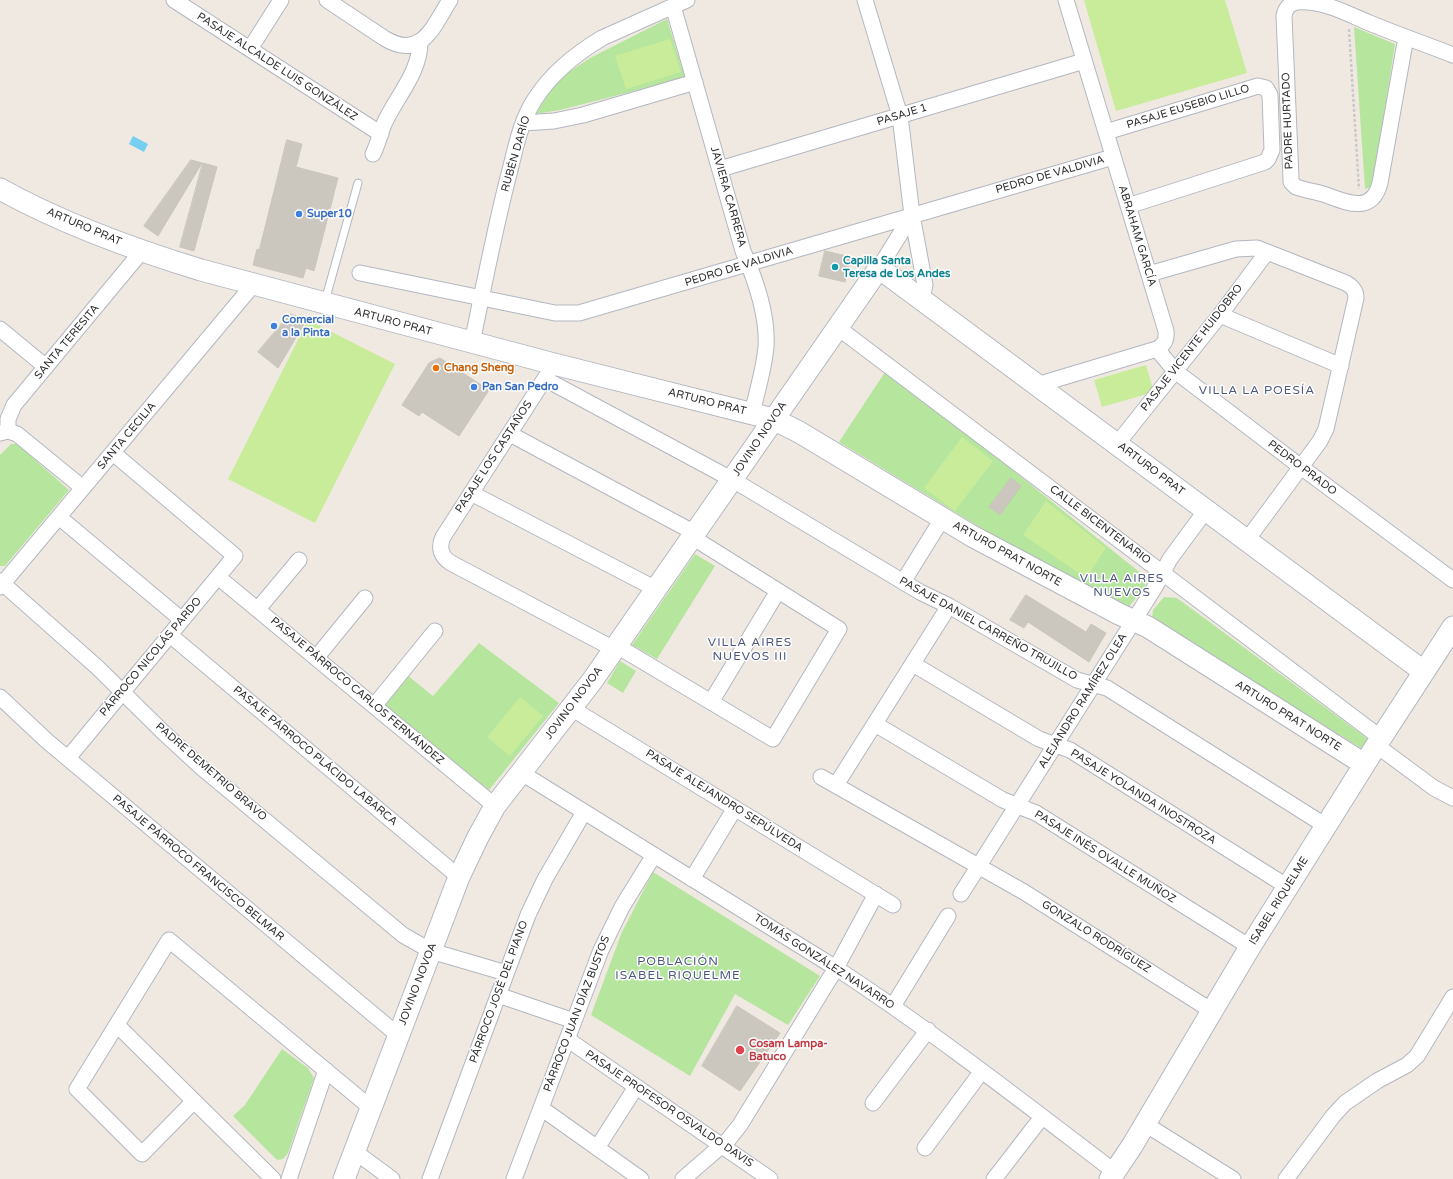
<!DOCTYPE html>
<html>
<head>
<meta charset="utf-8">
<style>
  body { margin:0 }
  canvas { display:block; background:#efe9e1 }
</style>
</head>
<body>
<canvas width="1453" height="1179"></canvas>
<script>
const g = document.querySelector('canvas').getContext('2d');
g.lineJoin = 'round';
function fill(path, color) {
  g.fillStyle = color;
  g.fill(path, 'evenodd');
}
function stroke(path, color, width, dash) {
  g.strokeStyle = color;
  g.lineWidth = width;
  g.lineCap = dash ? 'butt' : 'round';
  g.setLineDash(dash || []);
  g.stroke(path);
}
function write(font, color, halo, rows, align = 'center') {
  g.font = font + ' "Varela Round",sans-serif';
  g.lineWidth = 3;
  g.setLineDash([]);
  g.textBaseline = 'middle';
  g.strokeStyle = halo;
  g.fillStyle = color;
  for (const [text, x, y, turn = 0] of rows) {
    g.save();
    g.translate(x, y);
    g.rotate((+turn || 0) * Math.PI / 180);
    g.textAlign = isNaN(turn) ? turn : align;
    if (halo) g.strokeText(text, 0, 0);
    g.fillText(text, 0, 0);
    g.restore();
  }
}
fill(new Path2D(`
  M667 19 685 78 560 110 536 114 556 81 590 58Z
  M1354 27 1395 44 1373 186 1365 189Z
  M887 369 1148 579 1144 588 1128 608 1011 546 839 442Z
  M11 444H17L69 490 5 566H0V455Z
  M695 554 715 566 657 659 632 645Z
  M1164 597 1177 598 1368 739 1361 748 1152 620 1153 610Z
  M479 643 559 703 489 790 382 704 407 675 433 696Z
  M620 661 636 671 623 693 607 683Z
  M653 872 820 976 788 1025 735 994 690 1076 591 1015 622 932Z
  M282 1049 308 1068 314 1078 288 1153 283 1159 277 1160 233 1116 245 1105Z`), '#b6e59e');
fill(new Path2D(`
  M1084 0H1225L1247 73 1116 111Z
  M670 39 681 72 626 89 615 56Z
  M308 320 395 364 315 523 228 479Z
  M1146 365 1154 392 1102 407 1094 380Z
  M962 437 993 461 955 511 924 488Z
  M1046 501 1106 548 1086 578 1023 535Z
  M520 697 543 716 510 756 487 737Z`), '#c9ec9a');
fill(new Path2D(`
  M133 136 148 144 144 152 129 144Z`), '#75cff0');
const building = new Path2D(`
  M287 140 302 144 296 167 338 178 314 271 306 268 303 278 253 265 257 249 259 250Z
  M191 160 202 163 158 236 144 226Z
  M203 163 217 167 194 251 180 247Z
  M825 251 851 257 845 282 819 276Z
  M290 314 307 319 278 368 258 352Z
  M440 358 489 390 459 436 422 412 419 416 402 405 429 363Z
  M1011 478 1021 486 1000 515 989 507Z
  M1026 595 1086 632 1091 624 1106 633 1089 662 1028 622 1024 628 1010 620Z
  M737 1006 780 1033 740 1091 702 1066Z`);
fill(building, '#cbc7bf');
stroke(building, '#cbc5ba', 1);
const lane = new Path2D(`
  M325 301 358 183`);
const street = new Path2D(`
  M174 0 381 134
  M327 0 384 38C421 61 433 27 450 0
  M865 0 900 116 912 215 925 285 922 299
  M673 6 743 251C756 281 768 315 766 347 764 369 757 392 752 413
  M1406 37 1380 183C1372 214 1348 203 1326 195 1316 192 1305 190 1296 187L1291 182V178L1284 16C1285 9 1290 3 1297 2 1322 0 1346 13 1367 22 1396 34 1425 44 1453 55
  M250 49 281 0
  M523 123 554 121 583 115 695 82
  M1106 132 1258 86 1266 88 1270 95 1272 150 1268 159 1265 162 1128 206
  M373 154C378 144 380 134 384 124 396 97 420 73 420 42
  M720 169 1084 61
  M879 268 912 215
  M360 273 555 313H579L1113 157
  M1149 274 1236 249 1257 248 1346 283C1353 287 1356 291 1356 298L1326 429 1320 441 1247 540
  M1220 315 1341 366
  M837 327 1381 738
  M0 329 46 367
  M472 343C484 285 495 227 510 170 516 146 521 120 535 99 551 74 577 53 602 38L687 0
  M1157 349 1175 371 1301 467 1453 580
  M549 372 443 537C438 548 441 557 451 563L614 649
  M545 379 733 480 920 592 949 606 1077 680 1107 688 1326 826
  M1037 385 1157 349C1164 345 1167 340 1166 331L1066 0
  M8 431V419L14 405 142 251
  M0 433 8 431 17 434 83 488
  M510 434 695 533
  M1117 444 1220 315 1267 252
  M471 493 656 589
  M59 517 182 620
  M218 577 495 806
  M0 581 97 667 164 733 202 768 403 935 431 951 506 973
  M903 582 942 519
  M0 587 253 285
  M258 609 299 560
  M170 635 459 877
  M617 646 773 739 839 629 692 537
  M316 658 365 598
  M913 664 1039 739 1070 750 1288 887
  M0 697 47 741 399 1036
  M711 702 778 591
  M374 706 435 631
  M571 708 893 905
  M875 724 1003 800 1036 813 1250 947
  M1376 745 1434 788 1453 798
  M68 758 235 556 113 453
  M520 772 836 968C932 1031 1023 1102 1115 1172
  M821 777 1024 892 1212 1011
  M836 785 949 606
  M692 879 735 808
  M961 894 1155 587 1170 559 1206 510
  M498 995 574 1021
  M893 1006 948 916
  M117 1025 273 1179
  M567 1039 770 1179
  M194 1101 142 1154 77 1089 169 940 371 1108
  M873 1103 928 1030
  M541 1108 641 1179
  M1145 1124 1233 1179
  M597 1148 636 1087
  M925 1148 982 1071
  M354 1151 392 1179
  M289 1179 326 1070
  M430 1179 528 915 545 879 584 812
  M514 1179 601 950 622 907 654 855
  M683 1179 728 1140 740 1125 836 968 876 894
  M994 1179 1042 1117
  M1286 1179 1333 1116 1345 1103 1377 1081 1407 1065 1417 1056 1453 997`);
const secondary = new Path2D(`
  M0 189C63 224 132 249 201 270L554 364 773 419 799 432 972 536 1119 614 1148 627 1364 764
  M344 1179 459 877 478 837 495 806 592 681 879 268 1423 671
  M1110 1179 1132 1146 1250 947 1381 738 1453 627`);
stroke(lane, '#b4b7c1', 9);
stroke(street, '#b4b7c1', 17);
stroke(secondary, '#b4b7c1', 23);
stroke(new Path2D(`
  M1349 29 1359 189`), '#c9c9c9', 2.5, [3, 2]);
stroke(lane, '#fff', 7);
stroke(street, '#fff', 15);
stroke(secondary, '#fff', 21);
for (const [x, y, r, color] of [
  [299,214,4,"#3f7fe0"],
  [835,267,4,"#0f9aa8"],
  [274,326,4,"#3f7fe0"],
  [436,368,4,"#e8710a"],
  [474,387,4,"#3f7fe0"],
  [740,1050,5,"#e0444e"]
]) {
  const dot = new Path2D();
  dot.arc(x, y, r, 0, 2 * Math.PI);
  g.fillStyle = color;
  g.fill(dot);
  stroke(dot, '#fff', 1.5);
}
write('11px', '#2e2e2e', '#fff', [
  ["PASAJE ALCALDE LUIS GONZÁLEZ",277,67,33],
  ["PASAJE EUSEBIO LILLO",1188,107,-17],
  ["PASAJE 1",902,115,-17],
  ["PADRE HURTADO",1288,121,-92],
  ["RUBÉN DARÍO",516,154,-74],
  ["PEDRO DE VALDIVIA",1050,175,-16],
  ["JAVIERA CARRERA",728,197,74],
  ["ARTURO PRAT",84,227,23],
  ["ABRAHAM GARCÍA",1137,236,73],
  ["PEDRO DE VALDIVIA",739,267,-17],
  ["ARTURO PRAT",393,322,15],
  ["SANTA TERESITA",67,342,-50],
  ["PASAJE VICENTE HUIDOBRO",1192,348,-52],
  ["ARTURO PRAT",707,402,14],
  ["SANTA CECILIA",127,436,-50],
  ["JOVINO NOVOA",760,439,-56],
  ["PASAJE LOS CASTAÑOS",494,457,-57],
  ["PEDRO PRADO",1302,468,37],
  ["ARTURO PRAT",1151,469,37],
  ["CALLE BICENTENARIO",1100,525,37],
  ["ARTURO PRAT NORTE",1007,554,29],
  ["PASAJE DANIEL CARREÑO TRUJILLO",988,629,29],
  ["PÁRROCO NICOLÁS PARDO",151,657,-50],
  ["PASAJE PÁRROCO CARLOS FERNÁNDEZ",357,691,40],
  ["ALEJANDRO RAMÍREZ OLEA",1083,701,-58],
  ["JOVINO NOVOA",574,703,-53],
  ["ARTURO PRAT NORTE",1288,716,32],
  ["PASAJE PÁRROCO PLÁCIDO LABARCA",315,756,40],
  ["PADRE DEMETRIO BRAVO",211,772,41],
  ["PASAJE YOLANDA INOSTROZA",1143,797,32],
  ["PASAJE ALEJANDRO SEPÚLVEDA",724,801,32],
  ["PASAJE INÉS OVALLE MUÑOZ",1105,857,32],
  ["PASAJE PÁRROCO FRANCISCO BELMAR",198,868,40],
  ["ISABEL RIQUELME",1279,901,-58],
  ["GONZALO RODRÍGUEZ",1096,937,32],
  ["TOMÁS GONZÁLEZ NAVARRO",824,962,33],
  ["JOVINO NOVOA",418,984,-69],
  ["PÁRROCO JOSÉ DEL PIANO",499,992,-70],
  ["PÁRROCO JUAN DÍAZ BUSTOS",577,1014,-69],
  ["PASAJE PROFESOR OSVALDO DAVIS",669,1109,34]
]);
write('bold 11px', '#366cbe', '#fff', [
  ["Super10",307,214],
  ["Comercial",282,320],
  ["a la Pinta",282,333],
  ["Pan San Pedro",482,387]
], 'left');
write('bold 11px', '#0d838f', '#fff', [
  ["Capilla Santa",843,261],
  ["Teresa de Los Andes",843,274]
], 'left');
write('bold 11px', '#c56008', '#fff', [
  ["Chang Sheng",444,368]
], 'left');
write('bold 11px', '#be3a42', '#fff', [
  ["Cosam Lampa-",749,1044],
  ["Batuco",749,1057]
], 'left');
g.letterSpacing = '1px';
write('12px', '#4d5680', '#fff', [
  ["VILLA LA POESÍA",1257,391],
  ["VILLA AIRES",1122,579],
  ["NUEVOS",1122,593],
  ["VILLA AIRES",750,643],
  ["NUEVOS III",750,657],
  ["POBLACIÓN",678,962],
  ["ISABEL RIQUELME",678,976]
]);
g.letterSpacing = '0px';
</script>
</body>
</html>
